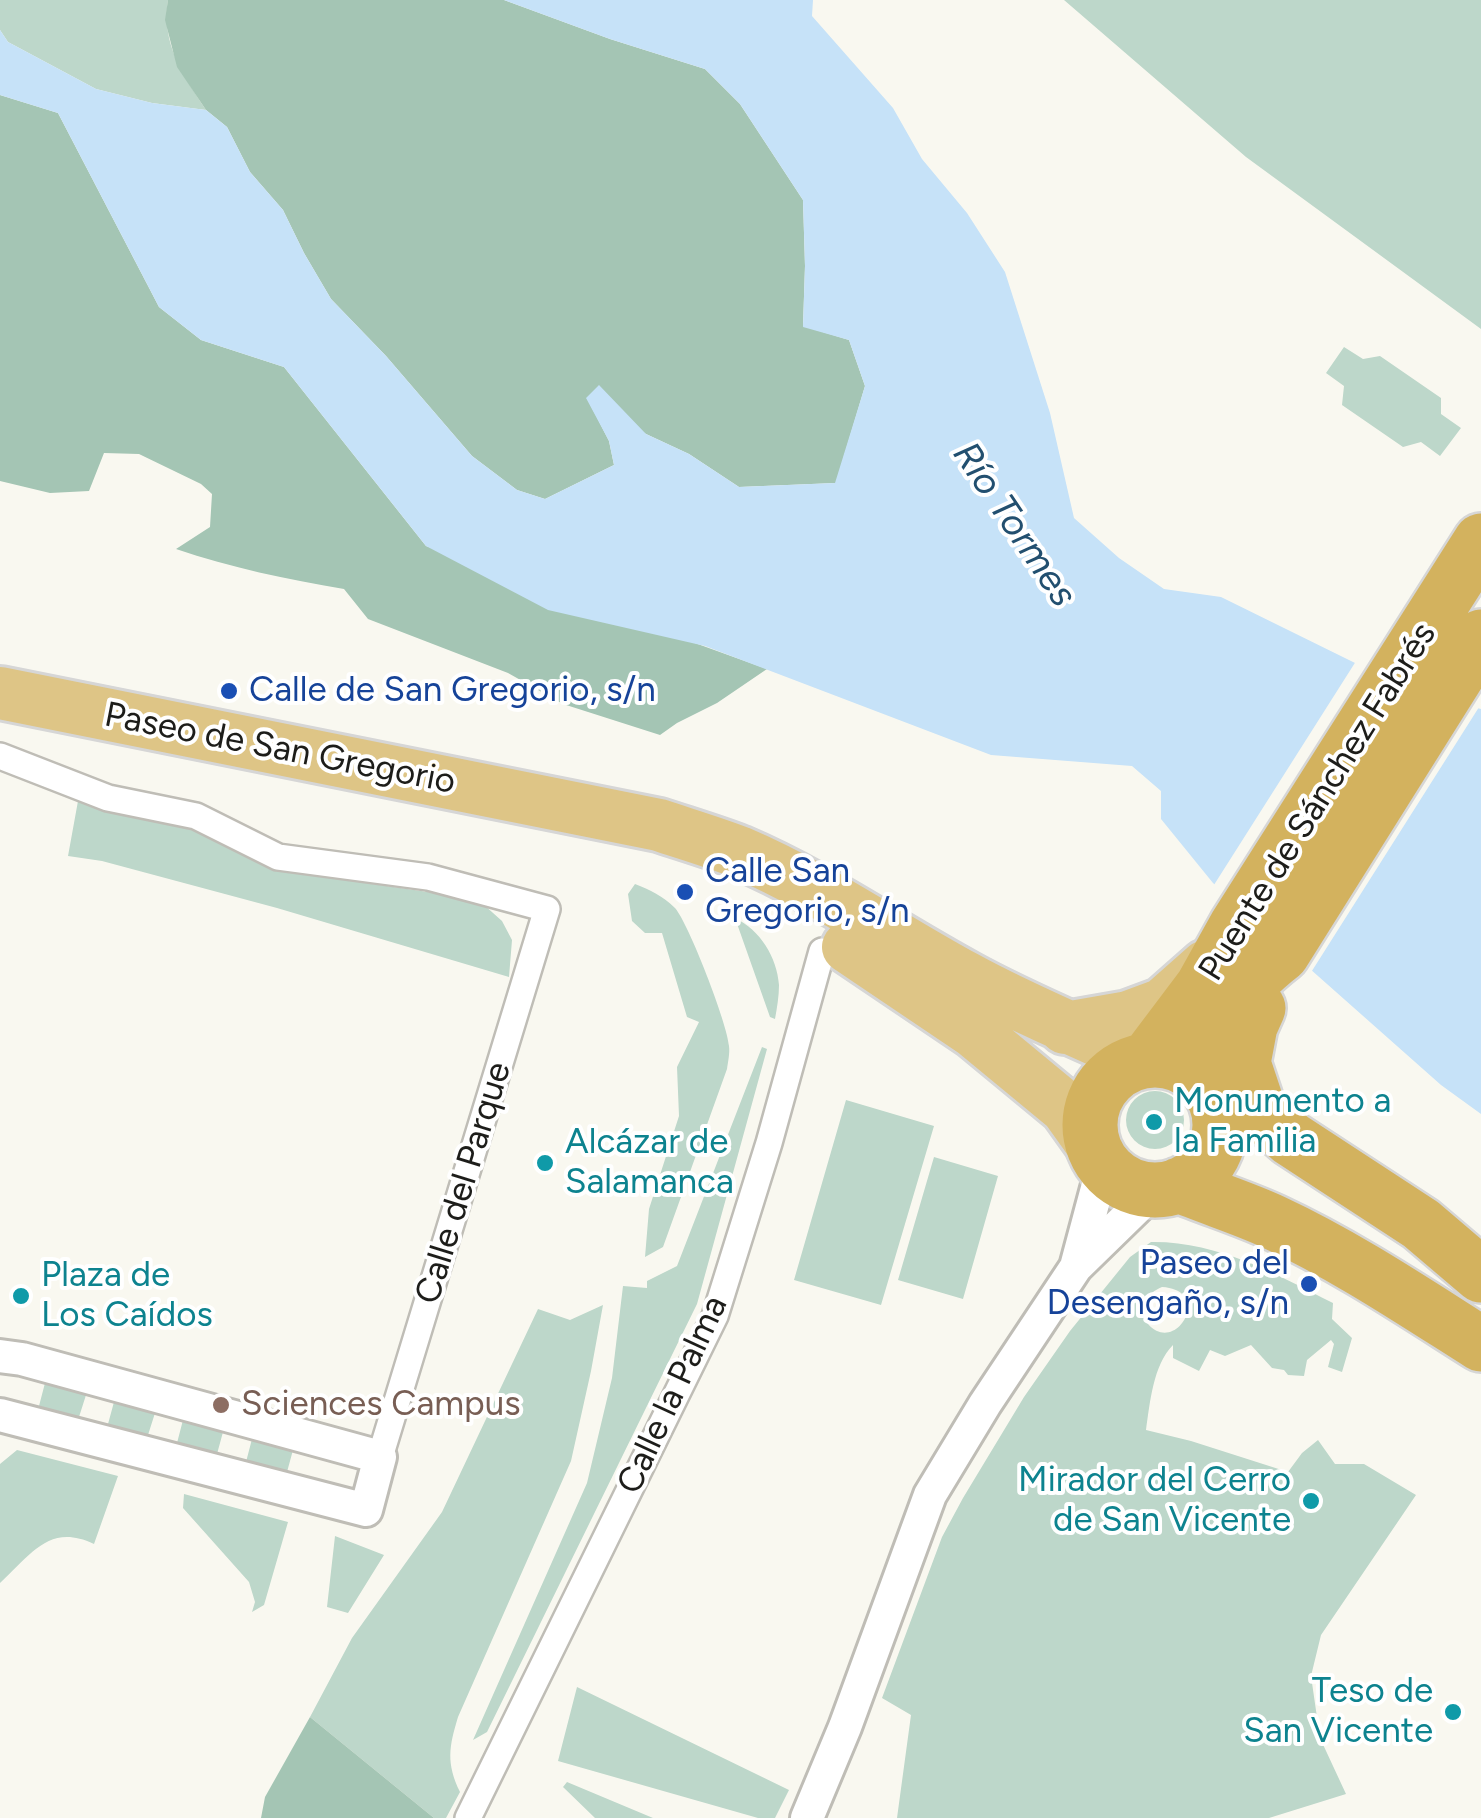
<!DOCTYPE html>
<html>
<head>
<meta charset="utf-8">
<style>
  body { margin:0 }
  canvas { display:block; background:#f9f8f0 }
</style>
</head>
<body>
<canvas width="1481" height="1818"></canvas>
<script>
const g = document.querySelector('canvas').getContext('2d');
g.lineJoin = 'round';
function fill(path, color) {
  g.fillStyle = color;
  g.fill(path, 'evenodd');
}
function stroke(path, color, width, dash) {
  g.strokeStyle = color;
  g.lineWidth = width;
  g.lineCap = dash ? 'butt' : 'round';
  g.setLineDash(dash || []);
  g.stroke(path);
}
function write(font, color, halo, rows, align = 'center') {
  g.font = font + ' Figtree,sans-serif';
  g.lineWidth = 8;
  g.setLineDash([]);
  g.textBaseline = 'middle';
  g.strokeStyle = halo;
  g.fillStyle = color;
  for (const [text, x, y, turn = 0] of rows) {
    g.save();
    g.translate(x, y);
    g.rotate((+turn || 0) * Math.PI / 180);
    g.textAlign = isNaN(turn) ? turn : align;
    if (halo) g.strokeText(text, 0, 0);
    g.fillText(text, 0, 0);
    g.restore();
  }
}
fill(new Path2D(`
  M0 0H168C161 44 183 75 206 110L152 103 96 89 8 42 0 30Z
  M1064 0H1481V329L1246 157Z
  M1344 347 1363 359 1380 356 1441 398V414L1461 428 1440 456 1421 442 1403 447 1342 405 1344 386 1326 373Z
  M78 801 103 810 189 825 277 870 428 892 483 904 502 921 512 940 509 977 277 908 102 861 68 856Z
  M635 884C650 890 663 896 675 908 688 922 728 1025 729 1046 730 1053 728 1062 727 1069L663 1247 645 1257 649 1209 679 1116 677 1067 699 1022 687 1017 662 933H645L632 921 628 894Z
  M735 918C760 930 777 957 779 985 779 996 777 1008 775 1019L770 1017Z
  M762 1047 767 1049 697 1304 487 1732 473 1740 587 1483 612 1378 623 1286 647 1288V1281L677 1266Z
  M1126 1120a29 29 0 1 1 58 0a29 29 0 1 1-58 0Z
  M846 1100 934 1126 881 1305 794 1280Z
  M934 1157 998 1176 963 1299 898 1280Z
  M1151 1242C1217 1241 1276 1274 1333 1303L1332 1319 1352 1338 1342 1372 1328 1367 1334 1344 1331 1340 1307 1360 1304 1376 1288 1375 1284 1370 1272 1368 1251 1345 1225 1356 1210 1350 1199 1371 1173 1358V1345C1153 1365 1150 1403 1146 1430L1191 1441 1288 1472 1302 1453 1318 1440 1335 1464H1364L1416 1495 1321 1635 1311 1676 1320 1738 1346 1794 1269 1818H897L911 1715 882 1698 942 1537 963 1498 1024 1397 1070 1331 1130 1257ZM1162 1287C1214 1290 1176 1356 1148 1324 1135 1309 1147 1293 1162 1287Z
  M603 1305 591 1371 571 1461 458 1717C449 1747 446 1763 460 1792L446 1818H434L310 1717 352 1638 442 1512 538 1309 570 1320Z
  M45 1383 86 1395 79 1417 39 1406Z
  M114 1402 155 1413 148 1435 108 1424Z
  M183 1420 223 1432 217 1454 177 1443Z
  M252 1439 293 1450 287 1472 246 1462Z
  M17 1450 118 1476 94 1544C49 1523 32 1554 0 1583V1464Z
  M184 1494 288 1522 264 1605 252 1612 255 1602 249 1582 183 1508Z
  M335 1536 384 1555 348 1613 327 1607Z
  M577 1687 789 1790 775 1818H758L558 1761Z
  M567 1782 653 1818H595L563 1787Z`), '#bdd7ca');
fill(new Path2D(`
  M168 0H504L610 39 705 69 740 104 803 200 805 266 803 326 849 340 865 386 836 483 739 487 689 454 646 434 587 398 609 441 614 465 545 499 517 490 472 456 386 356 331 299 304 253 283 210 250 172 227 127 206 110 177 67 165 20Z
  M0 95 58 113 159 307 201 340 284 367 426 546 767 669 717 703 677 723 660 735 563 704 508 673 368 619 344 589C287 579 231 568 176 549L210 527 212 494 201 484 139 454 104 453 89 491 50 493 0 481Z
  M310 1717 434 1818H261L265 1797Z`), '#a4c5b4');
fill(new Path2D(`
  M504 0H813L812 16 893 108 922 159 967 213 1005 272 1050 413 1074 518 1119 558 1164 589 1221 597 1414 692 1481 709V1114L1441 1085 1213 883 1161 819V791L1132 766 991 755 705 646 548 610 426 546 284 367 201 340 159 307 58 113 0 95V30L8 42 96 89 152 103 206 110 227 127 250 172 283 210 304 253 331 299 386 356 472 456 517 490 545 499 614 465 609 441 586 398 599 385 646 434 689 454 739 487 835 483 865 386 849 340 803 327 805 266 803 200 740 104 705 69 610 39Z`), '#c6e2f8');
fill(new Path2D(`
  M1358 658 1416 687 1481 704 1310 974 1212 888Z`), '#f9f8f0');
const pedestrian = new Path2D(`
  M0 756 108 798 196 816 278 857 428 877 547 909 380 1457
  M468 1818 715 1316 769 1143 822 951`);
const minor = new Path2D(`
  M1076 1267 1103 1166
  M0 1356 22 1359 380 1457 366 1510 0 1415
  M807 1818 845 1727 930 1495 985 1404 1076 1267 1155 1190`);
const primary = new Path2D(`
  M0 693 659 825C686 834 713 842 739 852 819 886 891 937 967 978 1023 1009 1082 1032 1140 1060
  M848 947 974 1032 1066 1108 1091 1143
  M1065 1028 1128 1017 1163 1004 1206 966`);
const trunk = new Path2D(`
  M1258 1008 1250 1026 1243 1063 1259 1111 1291 1139 1421 1224 1481 1275
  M1148 1059 1203 986 1237 925 1481 541
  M1090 1125a65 65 0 1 1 130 0a65 65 0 1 1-130 0Z
  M1207 1085C1221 1021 1228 996 1282 954L1481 637
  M1179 1185C1210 1198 1243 1208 1273 1222 1346 1256 1413 1301 1481 1344`);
stroke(pedestrian, '#bfbdb6', 30);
stroke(minor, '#bfbdb6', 38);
stroke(primary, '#d6d6d6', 58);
stroke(trunk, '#d6d6d6', 60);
stroke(pedestrian, '#fff', 25);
stroke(minor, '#fff', 32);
stroke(primary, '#dec586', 52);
stroke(trunk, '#d3b25e', 55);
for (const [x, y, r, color] of [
  [229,691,10,"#1a4fb4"],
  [685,892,10,"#1a4fb4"],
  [1154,1122,10,"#0f9aa8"],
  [545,1163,10,"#0f9aa8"],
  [1309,1284,10,"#1a4fb4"],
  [21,1296,10,"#0f9aa8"],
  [221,1405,10,"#8d6e63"],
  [1311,1501,10,"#0f9aa8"],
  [1453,1712,10,"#0f9aa8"]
]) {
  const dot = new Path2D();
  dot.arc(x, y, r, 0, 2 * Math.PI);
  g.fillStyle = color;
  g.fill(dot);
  stroke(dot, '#fff', 4);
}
write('35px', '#164399', '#fff', [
  ["Calle de San Gregorio, s/n",249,691],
  ["Calle San",705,872],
  ["Gregorio, s/n",705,912],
  ["Paseo del",1289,1264,"right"],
  ["Desengaño, s/n",1289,1304,"right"]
], 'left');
write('35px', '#1d1d1a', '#fff', [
  ["Paseo de San Gregorio",280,749,11],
  ["Puente de Sánchez Fabrés",1318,802,-58],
  ["Calle del Parque",464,1183,-73],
  ["Calle la Palma",673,1395,-65]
]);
write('35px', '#0d838f', '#fff', [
  ["Monumento a",1174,1102],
  ["la Familia",1174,1142],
  ["Alcázar de",565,1143],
  ["Salamanca",565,1183],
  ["Plaza de",41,1276],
  ["Los Caídos",41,1316],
  ["Mirador del Cerro",1291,1481,"right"],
  ["de San Vicente",1291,1521,"right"],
  ["Teso de",1433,1692,"right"],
  ["San Vicente",1433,1732,"right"]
], 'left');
write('35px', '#785e54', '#fff', [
  ["Sciences Campus",241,1405]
], 'left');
write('italic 38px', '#224f6f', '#fff', [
  ["Río Tormes",1014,525,56]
]);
</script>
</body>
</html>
